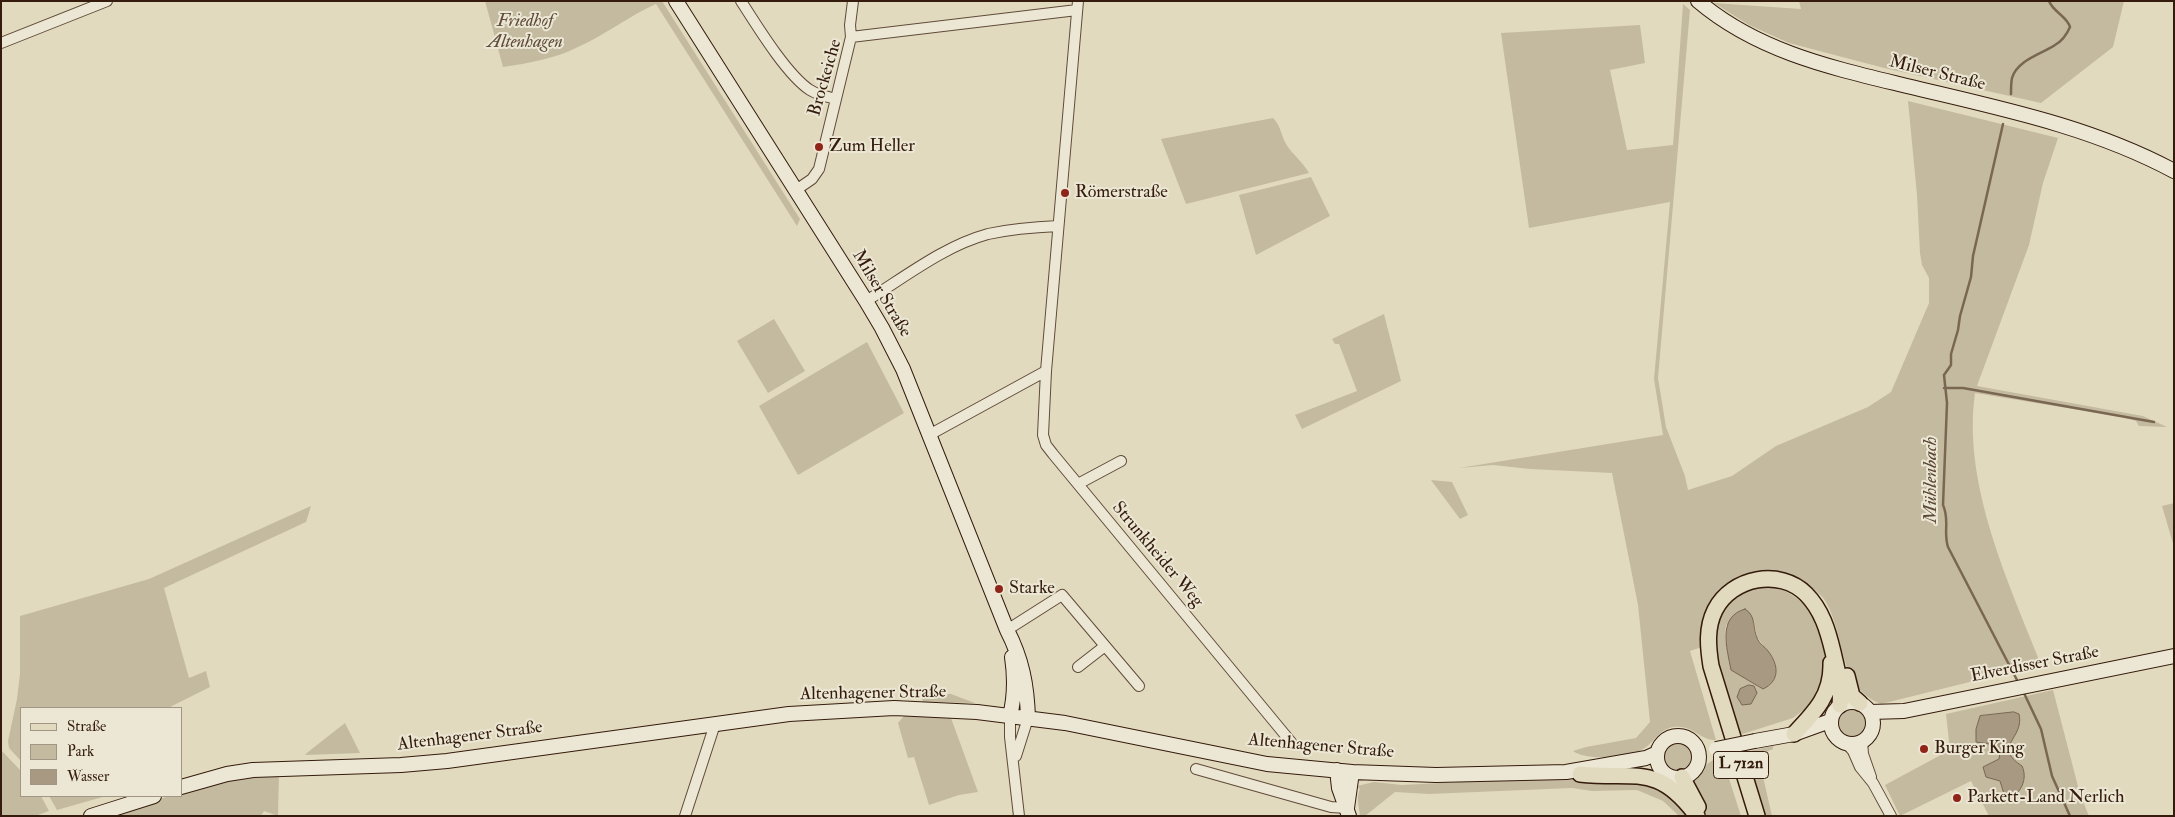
<!DOCTYPE html>
<html>
<head>
<meta charset="utf-8">
<style>
  body { margin:0 }
  #map { position:relative; width:2175px; height:817px; overflow:hidden; background:#e2dabf; font-family:"IM FELL Double Pica",serif }
  canvas { display:block }
  .frame { position:absolute; inset:0; border:2px solid #341b0b; pointer-events:none }
  .legend { position:absolute; left:20px; top:707px; width:162px; height:90px; box-sizing:border-box; background:#ece7d5; border:1px solid #a29584; margin:0; padding:6px 9px; list-style:none; font-size:15px; color:#341b0b }
  .legend li { display:flex; align-items:center; gap:10px; height:25px }
  .legend b { width:25px; border:1px solid #a29584 }
</style>
</head>
<body>
<div id="map">
<canvas width="2175" height="817"></canvas>
<div class="frame"></div>
<ul class="legend">
<li><b style="height:6px;background:#e2dabf"></b>Straße</li>
<li><b style="height:14px;background:#c4baa0"></b>Park</li>
<li><b style="height:14px;background:#a79982"></b>Wasser</li>
</ul>
</div>
<script>
const g = document.querySelector('canvas').getContext('2d');
g.lineJoin = 'round';
function fill(path, color) {
  g.fillStyle = color;
  g.fill(path, 'evenodd');
}
function stroke(path, color, width, dash) {
  g.strokeStyle = color;
  g.lineWidth = width;
  g.lineCap = dash ? 'butt' : 'round';
  g.setLineDash(dash || []);
  g.stroke(path);
}
function write(font, color, halo, rows, align = 'center') {
  g.font = font + ' "IM FELL Double Pica",serif';
  g.lineWidth = 4;
  g.setLineDash([]);
  g.textBaseline = 'middle';
  g.strokeStyle = halo;
  g.fillStyle = color;
  for (const [text, x, y, turn = 0] of rows) {
    g.save();
    g.translate(x, y);
    g.rotate((+turn || 0) * Math.PI / 180);
    g.textAlign = isNaN(turn) ? turn : align;
    if (halo) g.strokeText(text, 0, 0);
    g.fillText(text, 0, 0);
    g.restore();
  }
}
fill(new Path2D(`
  M485 1H662L800 219 797 226 656 4C629 16 605 35 578 47 554 59 529 63 503 67Z
  M1799 1H2124L2113 47 2041 103 1884 68 1789 43 1749 25 1714 3 1801 9Z
  M1683 4 1690 10 1658 378 1666 427 1685 476 1688 490 1732 476 1776 446 1868 407 1891 392 1929 303V278L1922 265 1920 253 1917 195 1908 101 2058 138 2043 183 2029 245 1977 386 2143 416 2167 427 2139 426 2136 421 2122 417 1975 393C1962 485 2009 583 2042 667L2006 673 1881 704C1838 687 1846 640 1827 604 1823 595 1813 589 1805 583 1795 576 1784 570 1770 571 1758 572 1734 581 1726 591 1720 597 1707 637 1702 647L1690 651 1716 740C1699 740 1693 724 1673 727 1658 730 1655 742 1643 749 1630 758 1586 761 1573 751L1586 747 1636 738 1650 722 1638 605 1612 473 1530 469 1493 465 1459 468 1663 435 1654 379 1670 202 1529 228 1501 33 1640 25 1645 63 1610 70 1627 150 1673 145Z
  M1273 118C1281 126 1281 135 1286 144 1293 155 1303 162 1309 173L1186 204 1161 139Z
  M1311 177 1330 216 1256 255 1239 195Z
  M1384 314 1401 381 1302 429 1295 415 1357 391 1339 344H1335L1332 339Z
  M774 319 805 371 768 393 737 341Z
  M867 342 904 413 798 475 759 406Z
  M1431 480 1452 482 1468 515 1460 519Z
  M2174 503V547L2162 506Z
  M311 506 306 522 164 588 189 678 206 671 210 687 168 708H21V761L9 748 8 741 17 699 20 674V616L149 579Z
  M1773 586C1808 598 1819 621 1825 656 1826 665 1828 678 1824 687 1820 695 1814 702 1809 710L1806 708 1793 718 1736 736 1712 656 1719 610 1725 602 1750 587ZM1754 620 1757 637 1763 645V689C1737 675 1722 656 1726 625Z
  M2053 690 2080 794 2089 816H1989L1971 781 1900 816 1885 785 1950 750 1946 714Z
  M921 694H951L975 703 923 702Z
  M1835 723a16 16 0 1 1 32 0a16 16 0 1 1-32 0Z
  M904 716 951 718 978 792 959 795 929 805 914 757 908 758 898 723Z
  M345 723 360 753 305 755 308 752Z
  M1662 757a16 16 0 1 1 32 0a16 16 0 1 1-32 0Z
  M1773 746V749L1761 754 1757 763 1764 781 1772 816H1759L1740 753Z
  M1 750 21 771V796H41L49 811 35 816H1Z
  M1722 757 1741 816H1705L1688 780C1701 773 1706 760 1722 757Z
  M279 773 278 816 264 811 261 816H109L169 796H181V792L211 783Z
  M1557 777 1559 780 1565 777 1655 783 1692 816H1679L1663 801 1637 790 1592 791 1572 788 1429 794 1395 792 1365 816H1360C1359 807 1356 797 1360 789L1357 786 1374 782 1402 785Z
  M49 796H106L57 810Z`), '#c4baa0');
const water = new Path2D(`
  M1745 609C1757 616 1752 629 1758 640 1760 644 1765 647 1768 651 1779 665 1780 681 1763 689L1731 670C1727 648 1717 617 1745 609Z
  M1749 685 1754 686 1757 693 1751 704 1742 705 1737 697 1740 689Z
  M2014 712 2019 714C2025 739 1991 746 2022 766 2028 779 2021 793 2009 799L2005 797 2000 781 1986 777 1983 767 1999 759 2000 752 1996 745 1976 742V729L1980 716Z`);
fill(water, '#a79982');
stroke(water, '#796752', 1);
stroke(new Path2D(`
  M2011 94C2011 89 2011 83 2012 78 2017 60 2042 54 2055 45 2062 41 2067 34 2070 27 2067 16 2053 12 2049 1
  M2003 124 1973 256 1971 277 1960 316 1958 330 1951 354V365L1944 375 1947 403 1943 505C1950 520 1943 532 1948 547L2018 682
  M1944 388H1963L2154 422
  M2023 691 2041 729 2052 776 2070 816`), '#796752', 2.5);
const street = new Path2D(`
  M741 1C757 26 787 75 810 90 818 95 828 97 836 99
  M1078 1 1046 371 1043 435 1046 445 1053 454 1291 742
  M851 37 1077 10
  M1 43 107 1
  M796 190 812 179 819 169 851 37 850 25 853 1
  M866 301C905 277 944 246 988 234 1011 229 1034 227 1058 226
  M929 435 1046 371
  M1078 484 1121 461
  M1007 630 1062 595 1139 686
  M1078 667 1105 646
  M1010 716V737L1019 816
  M1862 741 1863 754 1871 777
  M1847 744 1853 751 1860 767 1873 783 1891 816
  M1016 756 1028 718
  M1196 769 1331 807 1347 808
  M685 816 715 724`);
const secondary = new Path2D(`
  M676 1 866 301 882 328 903 369 1007 630C1022 659 1027 685 1028 718
  M1698 1C1758 52 1833 68 1907 86 1998 108 2090 126 2174 171
  M1831 723a21 21 0 1 1 42 0a21 21 0 1 1-42 0Z
  M1870 712 1904 711 2174 656
  M1010 716C1015 696 1015 677 1012 657
  M1657 757a21 21 0 1 1 42 0a21 21 0 1 1-42 0Z
  M1755 741 1794 734 1830 721
  M1337 770 1339 788 1349 816
  M181 787 227 774 253 770 401 765 447 761 789 714 894 708 977 712 1065 723 1267 764 1352 772 1436 775 1566 772 1646 758 1657 753
  M1347 808 1352 772
  M91 816 154 796`);
const primary = new Path2D(`
  M1847 676 1852 696 1860 703
  M1794 734C1815 712 1832 695 1831 663
  M1580 774C1636 780 1657 762 1697 816
  M1682 777 1698 807
  M1757 816 1711 666C1708 647 1706 628 1715 610 1732 577 1780 568 1806 594 1822 610 1828 631 1833 652 1837 670 1842 686 1840 705`);
stroke(street, '#604b38', 12);
stroke(secondary, '#341b0b', 16);
stroke(primary, '#341b0b', 18);
stroke(street, '#ece7d5', 10);
stroke(secondary, '#ece7d5', 14);
stroke(primary, '#e2dabf', 15);
const secondaryBridge = new Path2D(`
  M1716 749 1755 741`);
stroke(secondaryBridge, '#341b0b', 16, []);
stroke(secondaryBridge, '#ece7d5', 14);
for (const [x, y, r, color] of [
  [819,147,5,"#8f2418"],
  [1065,193,5,"#8f2418"],
  [999,589,5,"#8f2418"],
  [1924,749,5,"#8f2418"],
  [1957,798,5,"#8f2418"]
]) {
  const dot = new Path2D();
  dot.arc(x, y, r, 0, 2 * Math.PI);
  g.fillStyle = color;
  g.fill(dot);
  stroke(dot, '#ece7d5', 2);
}
for (const [x, y, w] of [
  [1741,765,55]
]) {
  const box = new Path2D();
  box.roundRect(x - w / 2, y - 13.5, w, 27, 4);
  g.fillStyle = '#ece7d5';
  g.fill(box);
  stroke(box, '#341b0b', 1);
}
write('bold 16px', '#341b0b', null, [
  ["L 712n",1741,765]
]);
write('italic 18px', '#5f4b38', '#ece7d5', [
  ["Friedhof",525,22],
  ["Altenhagen",525,43]
]);
write('18px', '#341b0b', '#ece7d5', [
  ["Milser Straße",1937,74,14],
  ["Brockeiche",826,78,-74],
  ["Milser Straße",881,294,59],
  ["Strunkheider Weg",1157,555,50],
  ["Elverdisser Straße",2035,665,-11],
  ["Altenhagener Straße",873,694,-1],
  ["Altenhagener Straße",470,737,-7],
  ["Altenhagener Straße",1321,747,5]
]);
write('18px', '#341b0b', '#ece7d5', [
  ["Zum Heller",829,147],
  ["Römerstraße",1075,193],
  ["Starke",1009,589],
  ["Burger King",1934,749],
  ["Parkett-Land Nerlich",1967,798]
], 'left');
write('italic 19px', '#5c4735', '#ece7d5', [
  ["Mühlenbach",1932,480,-90]
]);
</script>
</body>
</html>
